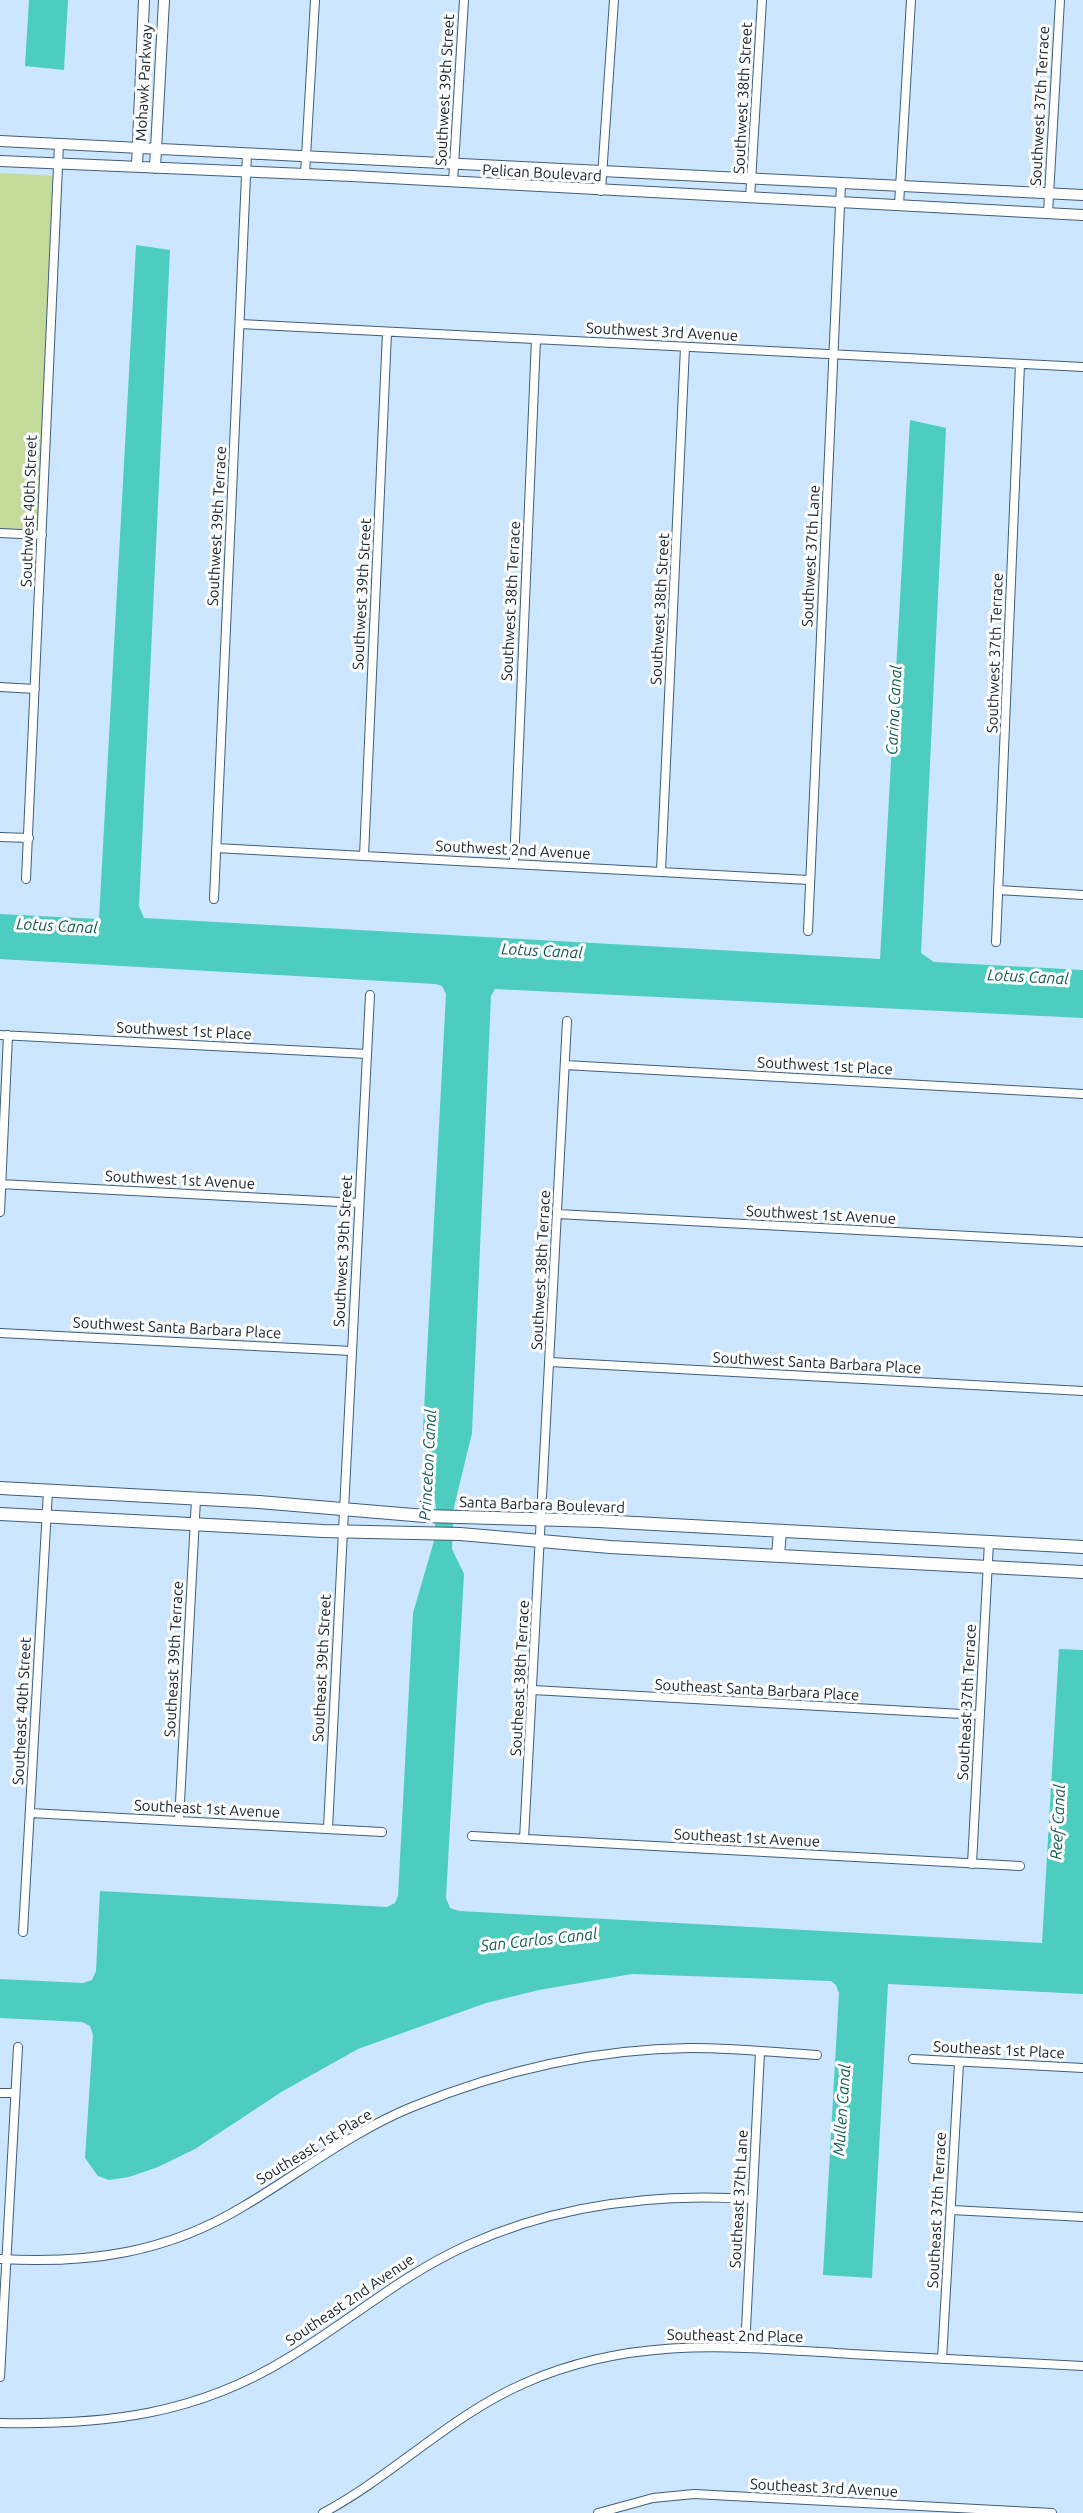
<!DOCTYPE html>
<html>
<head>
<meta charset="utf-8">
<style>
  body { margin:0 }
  canvas { display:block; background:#cbe6fe }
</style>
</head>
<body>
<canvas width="1083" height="2513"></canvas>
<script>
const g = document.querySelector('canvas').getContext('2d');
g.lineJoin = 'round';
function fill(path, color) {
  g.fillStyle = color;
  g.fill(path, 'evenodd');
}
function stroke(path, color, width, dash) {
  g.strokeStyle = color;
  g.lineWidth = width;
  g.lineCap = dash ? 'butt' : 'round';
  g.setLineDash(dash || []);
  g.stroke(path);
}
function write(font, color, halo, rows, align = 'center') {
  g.font = font + ' Ubuntu,sans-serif';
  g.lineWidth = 6;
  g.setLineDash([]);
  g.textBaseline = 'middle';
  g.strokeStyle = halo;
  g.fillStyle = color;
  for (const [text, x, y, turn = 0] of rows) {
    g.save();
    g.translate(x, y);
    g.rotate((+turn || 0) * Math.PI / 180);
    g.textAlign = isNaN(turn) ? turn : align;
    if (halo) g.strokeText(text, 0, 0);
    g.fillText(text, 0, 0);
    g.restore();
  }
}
fill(new Path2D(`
  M0 173 57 176 42 535 0 533Z`), '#c2db99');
fill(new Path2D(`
  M29 0H68L64 70 25 66Z
  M136 245 170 250 139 906 144 918 880 959 910 420 946 428 921 953 934 962 1083 970V1018L495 989 491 996 472 1433 454 1507 452 1549 464 1574 446 1898 450 1908 459 1911 1042 1943 1059 1649 1083 1650V1994L888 1984 872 2278 823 2275 839 1993 836 1985 831 1981 632 1974 539 1990 486 2003 358 2049 283 2091 195 2149 158 2167 129 2177 109 2180 98 2176 85 2158 93 2035 90 2026 82 2022 0 2018V1979L83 1983 92 1980 96 1971 100 1891 387 1907 395 1903 398 1896 413 1613 434 1541 436 1508 423 1429 446 994 442 986 435 984 0 959V914L99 919Z`), '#4ccdbf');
const minor = new Path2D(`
  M305 174 315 0
  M453 182 464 0
  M601 191 614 0
  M750 198 762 0
  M899 205 911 0
  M1048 213 1060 0
  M240 324 1083 367
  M0 533 42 535
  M0 687 35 689
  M0 837 29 838
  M216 848 809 880
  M364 856 387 332
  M514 864 536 339
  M661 871 685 347
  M26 879 59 144
  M998 890 1083 895
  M214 899 247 153
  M808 931 841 183
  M996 942 1020 364
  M0 1035 367 1054
  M565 1065 1083 1094
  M0 1184 359 1203
  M0 1212 8 1035
  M557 1214 1083 1242
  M0 1333 352 1351
  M550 1362 1083 1391
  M533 1690 980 1715
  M30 1813 382 1832
  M179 1821 196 1499
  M328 1828 370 995
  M472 1836 1020 1866
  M524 1839 567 1021
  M972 1864 989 1542
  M23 1932 48 1491
  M913 2059 1083 2068
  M0 2093H15
  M952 2210 1083 2217
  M0 2259C89 2264 167 2253 244 2206 300 2173 351 2132 412 2107 500 2071 595 2049 690 2048 733 2048 775 2052 817 2055
  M745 2348 760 2052
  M942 2359 959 2063
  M0 2377 18 2047
  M0 2423C105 2425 196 2415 288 2358 350 2321 401 2275 468 2245 558 2204 655 2193 752 2199
  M323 2513C394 2475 451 2415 525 2383 634 2335 736 2347 851 2354 929 2358 1006 2362 1083 2366
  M598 2513 653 2498 694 2494 1052 2513`);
const tertiary = new Path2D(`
  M0 141 1083 195
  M0 161 352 176 1083 215
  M137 167 144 0
  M155 168 164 0`);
const secondary = new Path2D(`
  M0 1488 259 1502 425 1516 598 1521 1083 1547
  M0 1514 323 1531 460 1534 610 1547 1083 1572
  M778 1556 780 1531`);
stroke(minor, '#405e78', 10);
stroke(tertiary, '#405e78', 12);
stroke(secondary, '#405e78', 14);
stroke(minor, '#fff', 8);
stroke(tertiary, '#fff', 10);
stroke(secondary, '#fff', 12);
write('15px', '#13202a', '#fff', [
  ["Mohawk Parkway",144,83,-87],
  ["Southwest 39th Street",445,90,-87],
  ["Southwest 38th Street",743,98,-87],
  ["Southwest 37th Terrace",1040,106,-87],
  ["Pelican Boulevard",542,173,3],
  ["Southwest 3rd Avenue",662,332,3],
  ["Southwest 40th Street",29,511,-88],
  ["Southwest 39th Terrace",217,526,-87],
  ["Southwest 37th Lane",811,556,-87],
  ["Southwest 39th Street",362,594,-87],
  ["Southwest 38th Terrace",511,601,-87],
  ["Southwest 38th Street",660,609,-87],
  ["Southwest 37th Terrace",995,653,-88],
  ["Southwest 2nd Avenue",513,850,3],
  ["Southwest 1st Place",184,1031,3],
  ["Southwest 1st Place",825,1066,3],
  ["Southwest 1st Avenue",180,1180,3],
  ["Southwest 1st Avenue",821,1215,3],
  ["Southwest 39th Street",343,1251,-87],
  ["Southwest 38th Terrace",541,1270,-87],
  ["Southwest Santa Barbara Place",177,1328,3],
  ["Southwest Santa Barbara Place",817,1363,3],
  ["Santa Barbara Boulevard",542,1505,2],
  ["Southeast 39th Terrace",174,1659,-87],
  ["Southeast 39th Street",322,1668,-87],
  ["Southeast 38th Terrace",520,1678,-87],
  ["Southeast Santa Barbara Place",757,1690,3],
  ["Southeast 37th Terrace",967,1702,-87],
  ["Southeast 40th Street",22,1711,-87],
  ["Southeast 1st Avenue",207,1809,3],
  ["Southeast 1st Avenue",747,1838,3],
  ["Southeast 1st Place",999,2050,3],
  ["Southeast 1st Place",314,2147,-31],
  ["Southeast 37th Lane",739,2199,-87],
  ["Southeast 37th Terrace",937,2210,-87],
  ["Southeast 2nd Avenue",350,2300,-34],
  ["Southeast 2nd Place",735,2336,1],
  ["Southeast 3rd Avenue",824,2488,3]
]);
write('italic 16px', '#125b54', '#fff', [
  ["Carina Canal",894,710,-87],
  ["Lotus Canal",57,926,3],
  ["Lotus Canal",542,951,3],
  ["Lotus Canal",1028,977,3],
  ["Princeton Canal",428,1465,-87],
  ["Reef Canal",1058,1822,-87],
  ["San Carlos Canal",539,1940,-6],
  ["Mullen Canal",842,2110,-86]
]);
</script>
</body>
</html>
